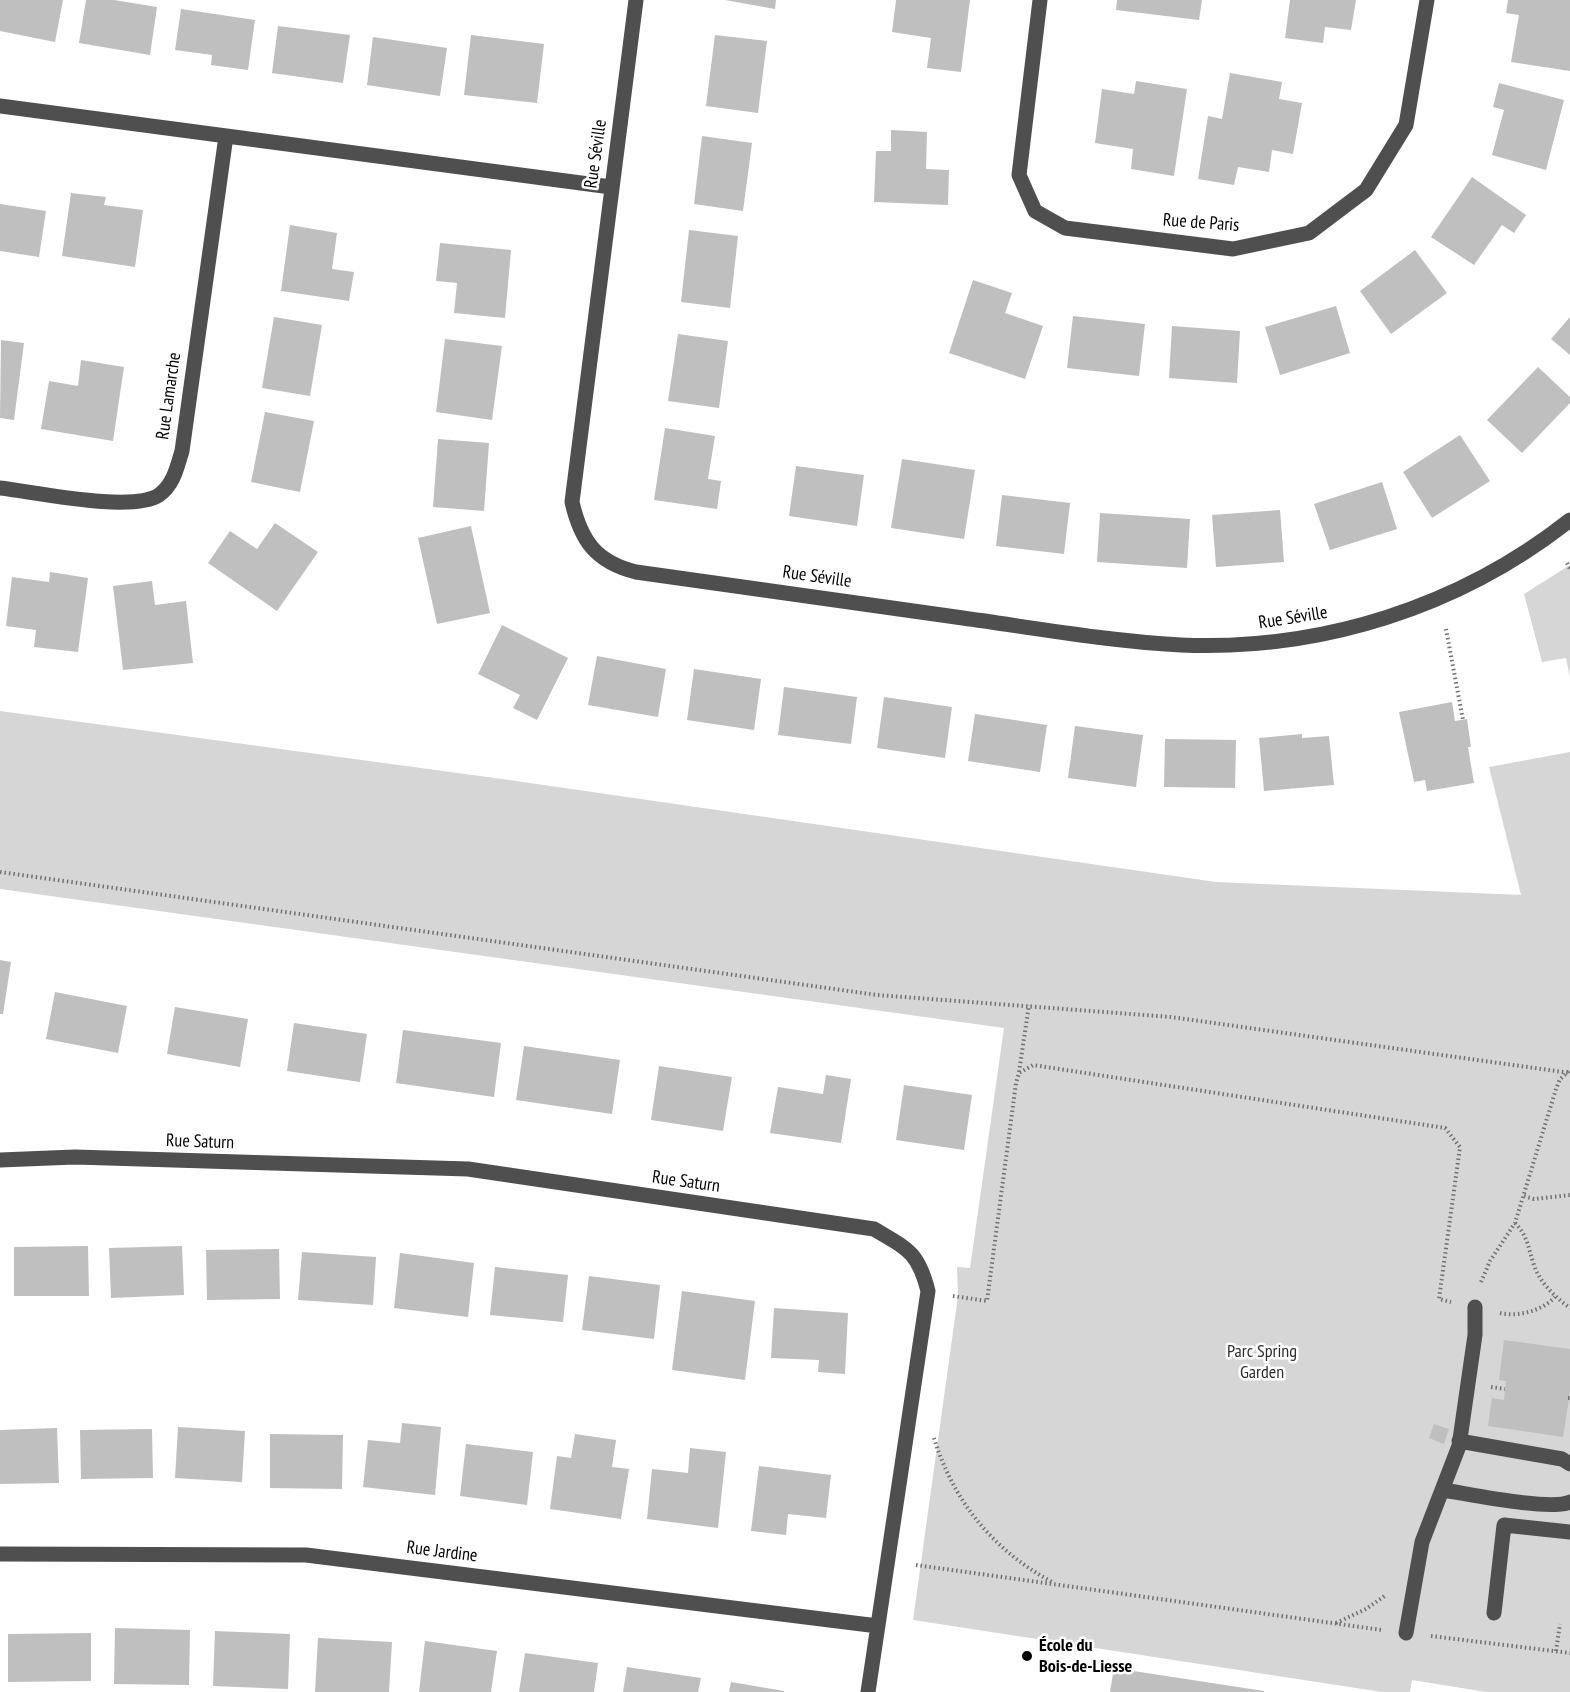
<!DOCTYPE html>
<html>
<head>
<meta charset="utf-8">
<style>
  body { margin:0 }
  canvas { display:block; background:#fff }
</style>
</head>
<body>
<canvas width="1570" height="1692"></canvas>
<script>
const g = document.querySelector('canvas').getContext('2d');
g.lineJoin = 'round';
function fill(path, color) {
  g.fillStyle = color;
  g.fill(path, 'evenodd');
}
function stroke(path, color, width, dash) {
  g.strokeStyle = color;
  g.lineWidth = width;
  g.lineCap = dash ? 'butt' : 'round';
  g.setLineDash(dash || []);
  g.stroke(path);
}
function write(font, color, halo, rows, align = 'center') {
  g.font = font + ' "PT Sans Narrow",sans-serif';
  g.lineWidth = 5;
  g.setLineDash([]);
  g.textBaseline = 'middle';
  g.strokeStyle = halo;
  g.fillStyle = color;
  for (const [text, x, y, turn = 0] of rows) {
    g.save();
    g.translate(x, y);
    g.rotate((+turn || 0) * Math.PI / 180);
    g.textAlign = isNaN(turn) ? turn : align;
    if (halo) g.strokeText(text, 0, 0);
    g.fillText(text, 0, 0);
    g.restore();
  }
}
fill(new Path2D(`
  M1570 565V677L1566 658 1542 662 1524 594Z
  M0 711 502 779 1216 882 1521 895 1489 767 1570 752V1692H1486L1412 1680 1410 1692H1382L913 1620 958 1296 957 1267 970 1268 1004 1028 0 889Z`), '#d6d6d6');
fill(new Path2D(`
  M0 0H63L55 42 0 31Z
  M86 0H114L157 7 150 55 79 43Z
  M725 0H776L775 9Z
  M896 0H970L961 72 927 68 931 38 892 32Z
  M1117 0H1202L1199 20 1116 10Z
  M1290 0H1356L1351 30 1325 27 1323 43 1285 38Z
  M1508 0H1570V71L1511 62 1519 15 1506 13Z
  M181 9 255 20 248 70 211 65 212 55 175 50Z
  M278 26 350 35 343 83 272 73Z
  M471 35 544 44 537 103 464 95Z
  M715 35 767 41 758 113 706 106Z
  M373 37 447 48 440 96 367 85Z
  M1230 73 1282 82 1279 99 1302 103 1293 154 1272 150 1269 172 1238 167 1234 185 1198 179 1208 116 1222 119Z
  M1136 81 1187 89 1174 176 1131 169 1133 149 1095 143 1102 89 1134 94Z
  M1499 83 1564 100 1546 170 1492 155 1504 110 1493 107Z
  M891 130 927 132 926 169 949 170 948 205 874 202 876 151H891Z
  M702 136 752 143 743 211 694 204Z
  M1472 177 1526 215 1514 233 1502 225 1474 265 1431 237Z
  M71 193 106 197 104 205 143 210 135 267 62 256Z
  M0 204 46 211 39 257 0 251Z
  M290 225 337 233 332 269 354 272 349 301 281 291Z
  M689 230 738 236 730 308 681 302Z
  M440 243 511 250 505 318 454 313 457 283 436 281Z
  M1415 250 1447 293 1391 334 1360 291Z
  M973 280 1012 293 1005 313 1043 326 1025 379 949 353Z
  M1336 306 1350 353 1280 375 1265 327Z
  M1073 316 1145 324 1139 376 1067 368Z
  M274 317 322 325 310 396 262 388Z
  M1570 317V355L1551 339Z
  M1172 326 1240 331 1237 383 1169 378Z
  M678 334 728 341 719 408 668 401Z
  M445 339 502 346 492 420 436 412Z
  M1 340 24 343 14 420 0 418Z
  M81 360 124 367 113 441 41 429 49 381 78 386Z
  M1538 367 1570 397V403L1522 453 1487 420Z
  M265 412 314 421 300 492 251 482Z
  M665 428 715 436 708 479 721 481 717 509 654 500Z
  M1460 435 1490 481 1432 518 1403 472Z
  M438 439 489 443 484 511 433 507Z
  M902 459 975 470 964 539 891 528Z
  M796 466 864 475 857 526 789 516Z
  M1382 482 1397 529 1330 550 1314 504Z
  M1002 495 1070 503 1064 554 996 546Z
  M1280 510 1284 562 1216 567 1212 515Z
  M1100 513 1190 519 1187 568 1097 562Z
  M275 523 318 552 277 611 208 563 230 531 257 549Z
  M471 526 490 613 437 624 418 538Z
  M50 572 88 578 78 652 34 647 36 630 6 626 12 577 49 582Z
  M152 581 155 605 186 601 193 663 123 670 113 586Z
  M502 625 568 658 537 720 513 708 520 695 478 674Z
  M597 656 666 669 658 717 588 705Z
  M694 669 761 679 754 730 687 720Z
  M784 687 857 697 851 744 778 735Z
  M884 697 952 707 945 758 877 748Z
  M1452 702 1455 721 1467 719 1471 747H1468L1474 783 1427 791 1425 780 1414 782 1399 712Z
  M975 714 1047 725 1040 772 968 761Z
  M1075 726 1143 735 1136 787 1068 778Z
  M1302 734V738L1329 736 1334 785 1264 791 1259 738Z
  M1165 739 1236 740 1235 788 1164 787Z
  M0 960 11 962 3 1014H0Z
  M55 992 127 1006 118 1053 46 1039Z
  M175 1007 248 1019 240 1067 167 1054Z
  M294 1023 367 1034 360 1082 287 1071Z
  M403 1030 501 1043 494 1097 396 1083Z
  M524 1046 620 1060 612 1114 516 1100Z
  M659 1066 732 1077 723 1131 651 1120Z
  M826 1075 851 1079 841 1143 770 1133 778 1087 823 1094Z
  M904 1085 972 1095 964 1150 896 1140Z
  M88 1246 89 1296H14V1247Z
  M182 1246 184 1295 111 1298 109 1248Z
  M279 1249 280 1299 207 1300 206 1250Z
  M302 1252 376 1257 373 1305 298 1300Z
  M400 1253 474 1263 468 1317 394 1308Z
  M495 1267 568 1275 563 1322 490 1315Z
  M589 1276 660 1285 654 1339 582 1330Z
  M682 1291 755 1301 745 1380 672 1370Z
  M774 1308 848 1313 845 1374 818 1372 819 1360 771 1358Z
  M1504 1340 1570 1349V1393L1563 1437 1488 1426 1492 1398 1504 1400 1506 1381 1499 1380Z
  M402 1423 441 1427 435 1495 363 1487 368 1440 400 1443Z
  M1434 1424 1449 1429 1444 1444 1429 1438Z
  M178 1427 245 1431 242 1482 175 1478Z
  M57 1428 59 1483 0 1484V1430Z
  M152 1429 153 1478 81 1479 80 1430Z
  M270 1434 343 1435 342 1489 270 1488Z
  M575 1434 616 1440 612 1467 629 1469 621 1519 550 1509 557 1456 571 1458Z
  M466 1444 533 1452 527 1505 460 1496Z
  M690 1448 726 1452 718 1528 647 1519 652 1469 688 1473Z
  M759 1466 831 1475 826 1518 788 1514 786 1535 751 1531Z
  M115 1628 190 1630 189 1685 114 1684Z
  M215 1631 290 1634 288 1689 213 1686Z
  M91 1633V1681L8 1682V1634Z
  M318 1638 392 1642 389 1692H315Z
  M425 1641 497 1651 491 1692H419Z
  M525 1653 598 1663 594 1692H519Z
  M627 1667 701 1678 698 1692H623Z
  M1114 1668 1264 1691V1692H1110Z
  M731 1682 784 1691V1692H729Z`), '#bfbfbf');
stroke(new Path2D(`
  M1567 563 1570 569
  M1446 629 1463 720
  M0 872 877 995 1171 1017 1570 1073
  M1019 1072 1029 1005
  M1524 1196 1534 1199 1570 1195
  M1515 1223C1528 1236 1528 1248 1534 1265 1540 1283 1555 1297 1570 1308
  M1481 1282 1490 1261 1515 1223 1556 1089 1560 1079 1570 1070
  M953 1296 987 1301 1016 1083 1019 1073 1033 1065 1445 1128 1460 1147 1439 1299 1451 1302
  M1500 1313C1518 1317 1542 1311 1555 1297
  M1491 1387 1505 1389
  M1568 1398H1570
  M934 1438C954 1503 995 1552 1054 1583
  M916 1565 1382 1630
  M1336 1623 1366 1609 1386 1595
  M1431 1636 1570 1653
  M1556 1651 1560 1624`), '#717171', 4, [1.5, 3]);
stroke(new Path2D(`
  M636 0 572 502C581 541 596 562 636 572 745 587 854 602 963 618 1035 628 1108 641 1181 645 1321 651 1460 607 1570 520
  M1040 0 1019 175 1035 211 1065 228 1233 249 1309 233 1366 190 1406 125 1427 0
  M0 106 611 187
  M0 488C35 492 132 513 159 495 174 484 177 467 182 451L226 136
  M0 1160 75 1157 468 1169 874 1229C908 1249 918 1252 928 1291L868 1692
  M1459 1441 1562 1459 1570 1464
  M1443 1490C1469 1494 1550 1511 1570 1502
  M0 1554 306 1555 878 1626
  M1494 1613 1504 1525 1570 1532
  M1406 1633 1422 1542 1459 1446 1475 1335V1307`), '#4f4f4f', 15);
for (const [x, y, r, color] of [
  [1027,1656,6,"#000"]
]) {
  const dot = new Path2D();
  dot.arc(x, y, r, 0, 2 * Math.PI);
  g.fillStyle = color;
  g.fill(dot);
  stroke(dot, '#fff', 2);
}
write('18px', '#000', '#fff', [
  ["Rue Séville",596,154,-82],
  ["Rue de Paris",1201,223,4],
  ["Rue Lamarche",169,396,-82],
  ["Rue Séville",817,577,8],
  ["Rue Séville",1293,618,-9],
  ["Rue Saturn",200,1142,2],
  ["Rue Saturn",686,1182,8],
  ["Rue Jardine",442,1552,7]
]);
write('18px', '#2d2d2d', '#fff', [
  ["Parc Spring",1262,1352],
  ["Garden",1262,1373]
]);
write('bold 18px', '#000', '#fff', [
  ["École du",1039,1646],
  ["Bois-de-Liesse",1039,1667]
], 'left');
</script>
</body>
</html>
